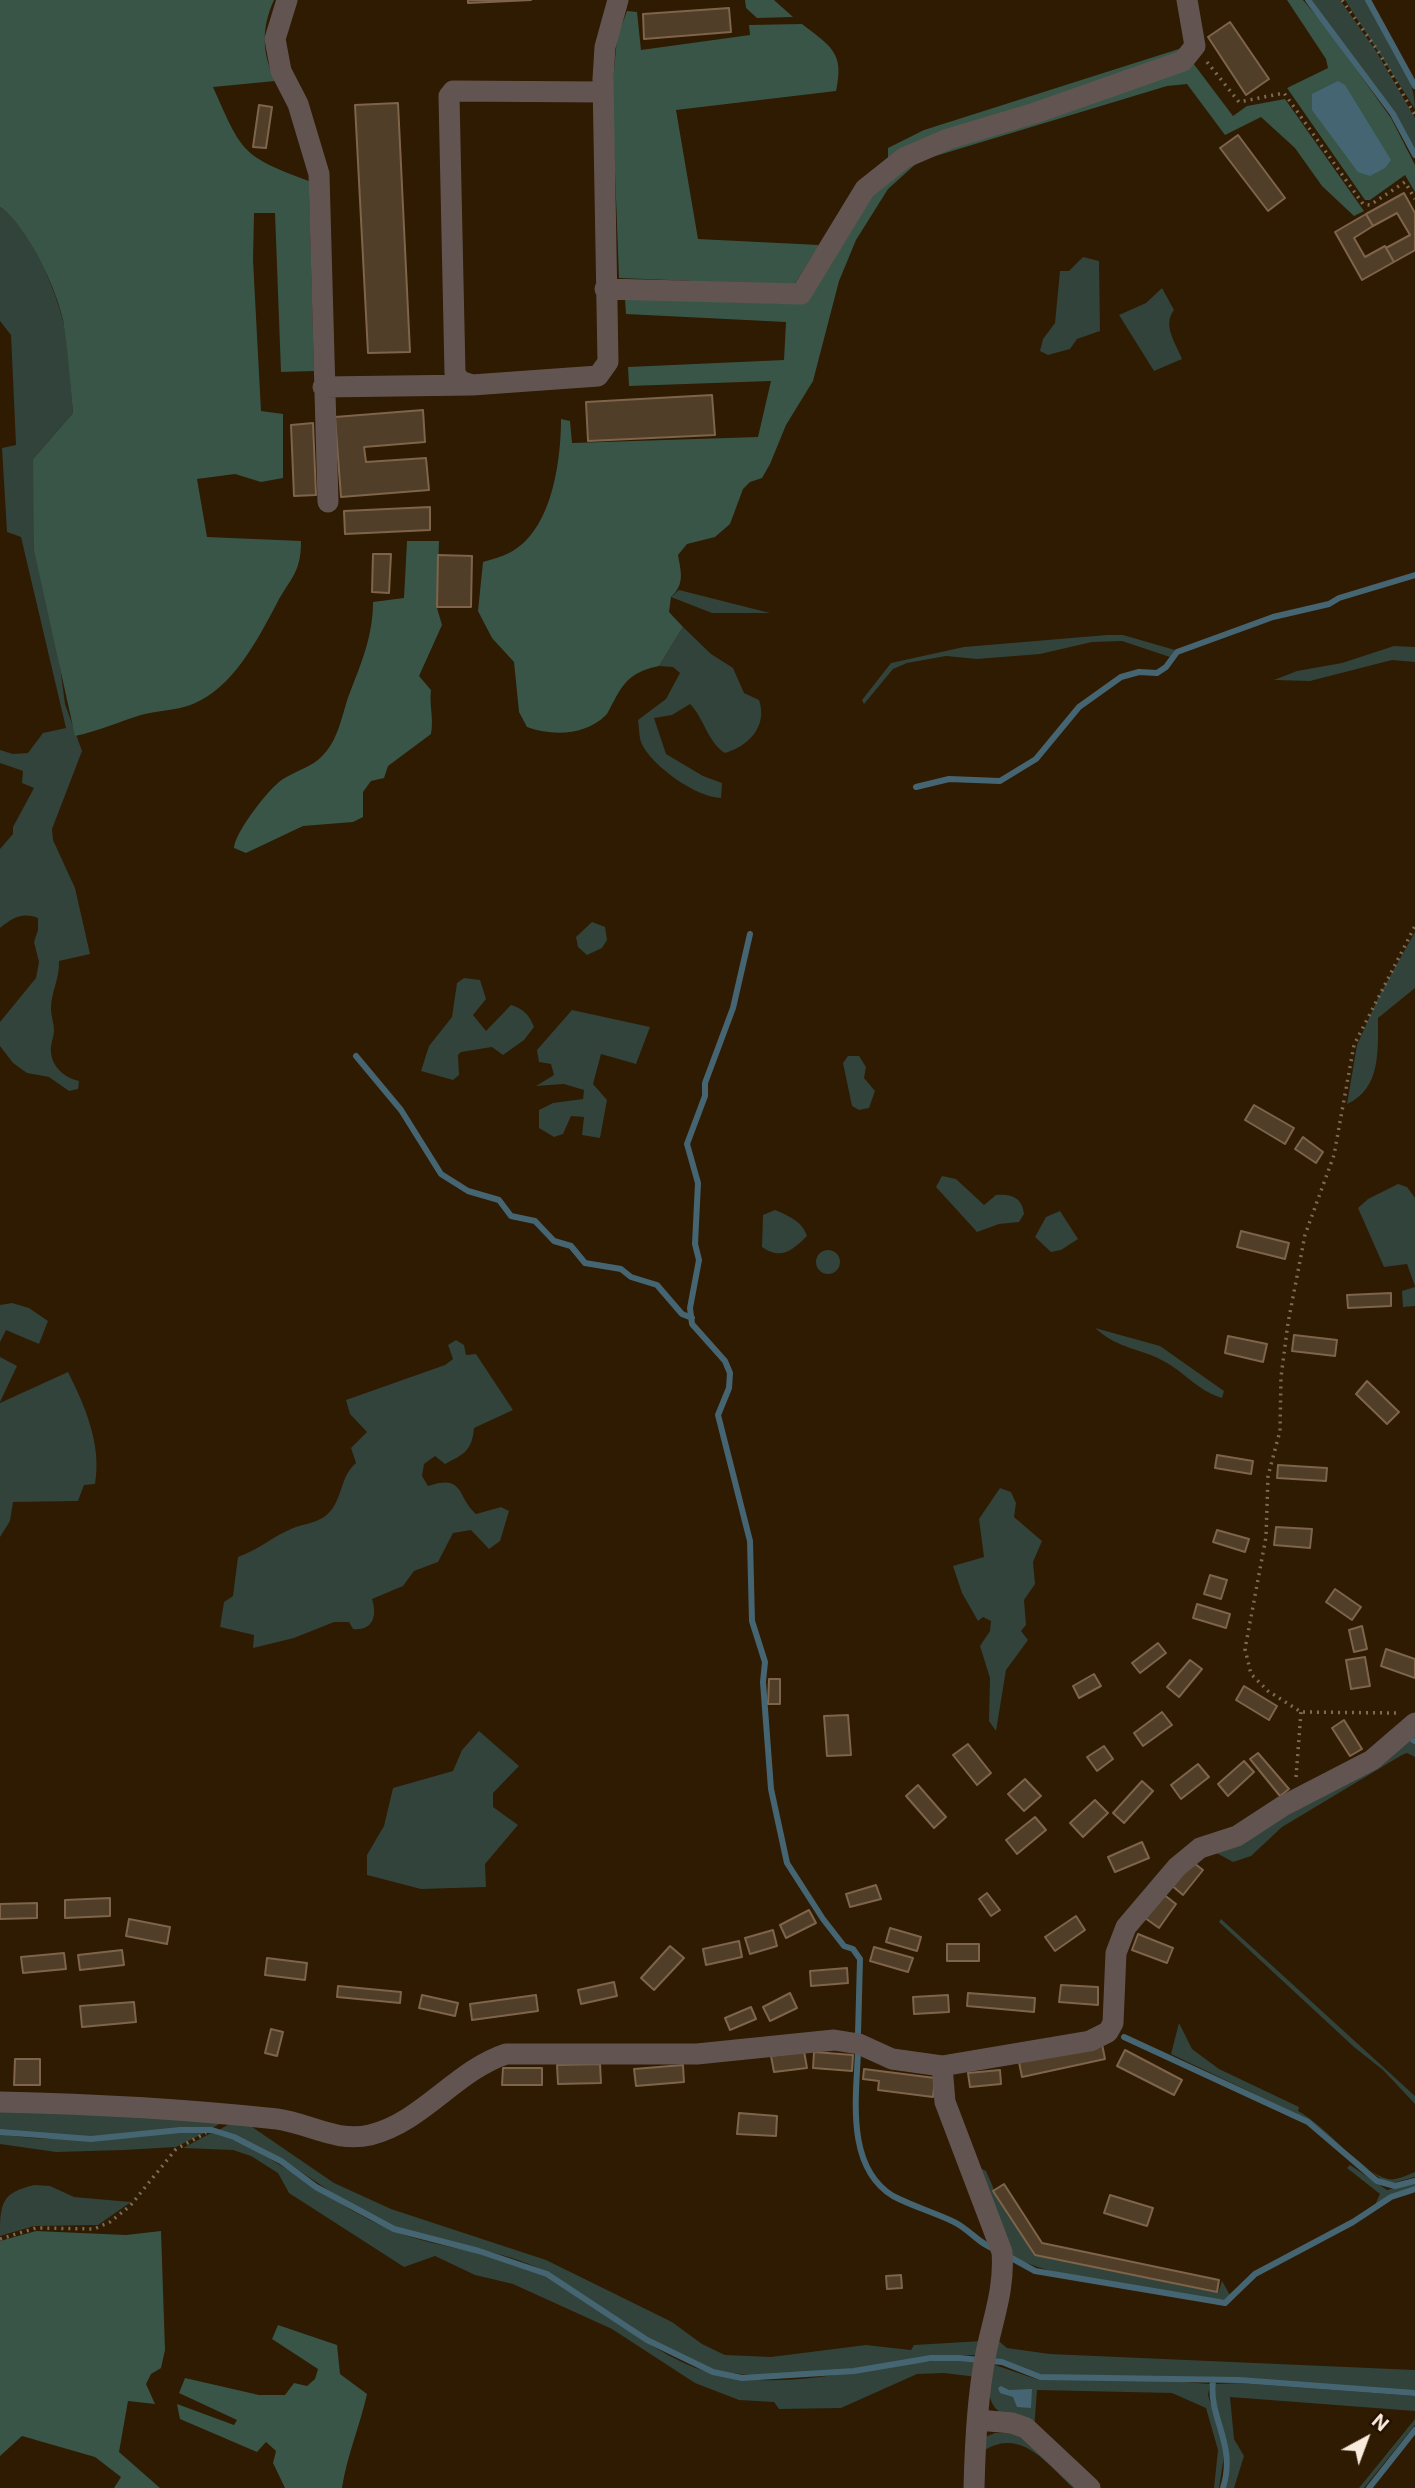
<!DOCTYPE html>
<html>
<head>
<meta charset="utf-8">
<style>
  body { margin:0 }
  #map { position:relative; width:1415px; height:2488px; overflow:hidden; background:#2f1a02; font-family:Inter,sans-serif }
  canvas { display:block }
  .north { position:absolute; left:1331px; top:2404px; width:70px; height:70px; -webkit-text-stroke:5px #251100; paint-order:stroke; rotate:41deg; font-size:19px; font-weight:700; line-height:28px; text-align:center; color:#faecdd }
  .north::after { content:''; display:block; margin:auto; width:24px; height:32px; background:#faecdd; clip-path:polygon(50% 0,100% 100%,50% 72%,0 100%) }
</style>
</head>
<body>
<div id="map">
<canvas width="1415" height="2488"></canvas>
<div class="north">N</div>
</div>
<script>
const g = document.querySelector('canvas').getContext('2d');
g.lineJoin = 'round';
function fill(path, color) {
  g.fillStyle = color;
  g.fill(path, 'evenodd');
}
function stroke(path, color, width, dash) {
  g.strokeStyle = color;
  g.lineWidth = width;
  g.lineCap = dash ? 'butt' : 'round';
  g.setLineDash(dash || []);
  g.stroke(path);
}
fill(new Path2D(`
  M1309 0H1340L1376 51 1415 118V152L1394 113Z
  M1345 0H1365C1385 31 1415 71 1415 109Z
  M0 207C28 226 53 283 62 317 70 347 70 382 73 413L33 459 65 704 82 751 52 829 53 840 75 888 90 954 59 961C60 978 51 992 51 1009 51 1016 54 1023 54 1030 54 1037 50 1045 51 1052 52 1067 65 1078 79 1081L78 1089 69 1091 49 1077 27 1073 13 1063 0 1046V1022L36 978 39 962 34 942 38 930V918C21 912 13 918 0 928V849L13 834V827L34 788 22 783 23 771 0 763V750L13 754 28 753 43 733 66 728 21 537 7 532 2 448 16 445 11 335 0 321Z
  M1083 257 1099 261 1100 331 1077 339 1070 349 1048 355 1040 351 1043 339 1055 323 1060 271H1069Z
  M1162 288 1174 310C1162 326 1176 343 1182 359L1154 371 1119 315 1146 303Z
  M679 590 770 613H712L671 597Z
  M683 627 711 654 733 668 744 693 759 700C768 726 749 746 725 753 708 743 704 718 690 704L672 715 654 718 666 754 703 776 722 783 721 798C697 798 650 765 641 742 639 736 639 726 638 720L666 699 680 673 673 667 659 666Z
  M1107 635H1123L1175 650 1170 657 1122 641 1092 642 1040 654 977 659 946 656 907 663 893 669 864 704 862 700 891 663 964 647Z
  M1394 646 1415 647V662L1392 660 1310 681 1274 680 1297 671 1342 663Z
  M592 922 605 927 607 940 602 948 587 955 578 947 576 937Z
  M1415 932V988L1378 1018C1378 1050 1381 1089 1347 1104L1357 1045 1379 996Z
  M464 978 480 980 486 999 473 1015 486 1031 511 1005C524 1009 529 1015 534 1027L524 1040 503 1055 492 1047 461 1052 458 1055 459 1075 453 1080 421 1071 429 1046 452 1017 457 983Z
  M572 1010 650 1027 636 1064 601 1054 593 1084 607 1100 600 1138 582 1135 584 1117 571 1116 563 1134 554 1137 539 1128V1110L553 1103 583 1099 584 1090 564 1084 536 1086 554 1075 551 1064 539 1062 537 1050Z
  M848 1056H859L866 1067 864 1078 875 1091 869 1108 859 1110 852 1106 843 1063Z
  M942 1176 956 1179 984 1205 996 1195C1011 1194 1022 1197 1024 1214L1019 1222 999 1224 977 1232 936 1187Z
  M1398 1184 1407 1187 1415 1198V1286L1407 1264 1384 1267 1358 1208 1368 1199Z
  M775 1210C789 1216 802 1221 807 1236 792 1251 781 1260 762 1247L763 1215Z
  M1060 1211 1078 1239 1061 1250 1051 1252 1035 1237 1046 1217Z
  M816 1262a12 12 0 1 1 24 0a12 12 0 1 1-24 0Z
  M1415 1287V1306L1403 1307 1402 1291Z
  M12 1303 29 1308 48 1321 39 1344 6 1330 0 1342V1305Z
  M1095 1328 1160 1346 1224 1391 1222 1398C1199 1391 1187 1375 1167 1363 1140 1347 1121 1351 1095 1328Z
  M456 1340 464 1345 466 1355 476 1354 513 1410 474 1428C472 1451 464 1454 445 1464L435 1456 424 1464 422 1476 428 1486C465 1474 456 1496 476 1514L501 1507 509 1511 500 1541 489 1549 471 1530 453 1533 438 1562 414 1571 403 1586 372 1599C377 1615 374 1631 353 1629L349 1622H334L294 1638 253 1648 254 1635 220 1627 224 1602 233 1596 238 1557C258 1550 272 1537 291 1529 307 1522 323 1524 334 1506 343 1491 342 1475 356 1463L351 1448 367 1432 350 1414 346 1400 445 1365 453 1359 448 1345Z
  M0 1357 17 1366 0 1402Z
  M68 1372C85 1406 102 1445 95 1484L84 1485 78 1501 13 1502 10 1521 0 1537V1403Z
  M1000 1488 1011 1492 1016 1503 1014 1517 1042 1541 1033 1562 1035 1584 1024 1600 1026 1625 1021 1631 1028 1640 1006 1670 996 1731 989 1721 990 1678 980 1646 990 1631 991 1621 983 1617 978 1621 962 1593 953 1566 984 1557 979 1519Z
  M479 1731 519 1766 493 1793V1807L518 1825 485 1864 486 1887 421 1889 367 1875V1855L384 1826 393 1788 453 1771 462 1750Z
  M1409 1738 1415 1744V1757L1407 1753 1402 1755 1282 1827 1251 1856 1233 1862 1211 1850Z
  M1221 1919 1415 2096V2104L1383 2070 1354 2047 1219 1922Z
  M1179 2023 1192 2049 1219 2069 1299 2107 1298 2111C1325 2125 1362 2173 1388 2179 1396 2181 1407 2175 1415 2172V2177L1389 2184 1382 2180 1309 2120 1171 2054Z
  M0 2105 231 2118 212 2128H180L90 2137 0 2130Z
  M239 2118 334 2183 391 2209 546 2260 672 2322 702 2344 725 2355 771 2357 866 2345 911 2350 914 2345 982 2341 979 2355C892 2355 802 2389 716 2370 658 2356 598 2300 546 2272 499 2247 443 2247 394 2227 332 2201 283 2149 219 2130Z
  M180 2132H206L176 2147 124 2150 56 2152 0 2144V2134C62 2144 119 2138 180 2132Z
  M213 2132C279 2154 329 2205 394 2231 443 2251 500 2250 546 2276 610 2310 666 2372 742 2379 815 2386 887 2362 959 2359L979 2360 977 2377 944 2373 917 2374 841 2408 779 2409 774 2402 739 2400 695 2383 612 2329 513 2284 475 2275 435 2256 404 2267 289 2193 278 2173 251 2156 233 2150 183 2148Z
  M1350 2165 1387 2190 1415 2183V2188L1391 2195 1374 2207 1380 2194 1347 2168Z
  M978 2167 986 2171 996 2194 1034 2255 1218 2293 1222 2281 1230 2295 1224 2300C1173 2292 1043 2280 1006 2252Z
  M35 2185 50 2186 74 2197 131 2202 98 2225 34 2226 0 2236C0 2204 1 2192 35 2185Z
  M994 2337 1007 2348 1050 2354 1415 2370V2391L1239 2379 1040 2375 989 2357Z
  M989 2363 1039 2380 1143 2379 1210 2384 1208 2395 1225 2450 1219 2488H1214L1218 2450 1206 2408 1172 2393 1037 2390 1034 2430C991 2409 987 2412 989 2363Z
  M1239 2383 1415 2396V2411L1230 2397 1234 2439 1244 2456 1234 2488H1226C1240 2447 1209 2416 1215 2384Z
  M1415 2419V2425L1364 2488H1359Z
  M995 2433H1017L1083 2488H1073C1045 2462 1019 2424 979 2454L985 2437Z`), '#31433a');
fill(new Path2D(`
  M0 0H274C261 29 262 52 275 81L213 87C242 152 241 156 309 181L314 371 281 372 275 213H254L253 260 261 411 283 414V478L261 482 235 474 197 479 207 537 301 541C301 573 291 577 277 603 258 639 233 688 193 704 176 711 158 710 141 715 118 722 99 731 75 736L34 550 33 459 73 413C70 382 68 350 63 320 57 289 26 224 0 207Z
  M745 0H774L793 17 757 18 746 8Z
  M1287 0H1303L1325 26 1391 118 1415 165V192L1405 175 1370 200H1365L1287 88 1328 68 1326 59Z
  M627 11 637 12 641 50 750 35 749 25 802 24C830 46 845 52 836 91L676 110 698 239 819 245 794 285 619 278 612 91 617 38Z
  M1182 48 1178 58 888 159V148L924 130Z
  M1193 63 1233 116 1247 106 1285 99 1364 211 1354 216 1322 186 1295 148 1261 117 1225 135 1187 84 1167 86 919 161 888 189 856 240 839 281 813 381 786 425 770 464 762 478 750 482 743 489 730 524 715 537 687 544 678 555C681 572 685 584 671 597L669 612 683 627 659 666C635 671 625 679 614 701 611 705 609 712 606 715 585 736 552 736 527 727L519 712 514 662 492 638 478 611 483 562C492 559 501 557 509 553 552 532 561 461 561 419L570 421 572 443 758 437 771 381 629 386 628 367 784 360 786 322 626 314 625 299 799 304 862 203 907 163Z
  M407 541H439L437 608 442 625 419 676 431 690C429 706 434 717 431 734L388 766 384 778 371 781 363 792V817L353 822 303 826 246 853 234 848C235 832 269 788 283 779 297 770 313 767 324 754 339 738 342 714 349 695 361 664 373 636 373 602L404 598Z
  M36 2231 126 2235 161 2231 165 2350 161 2368 151 2374 146 2384 155 2404 128 2401 119 2452 160 2488H114L121 2477 95 2457 22 2436 0 2456V2241Z
  M278 2325 337 2345 340 2374 367 2394C360 2426 347 2455 342 2488H285L273 2463 276 2451 266 2442 257 2452 180 2419 177 2404 234 2425 237 2420 179 2393 185 2378 259 2395H285L294 2383 307 2386 315 2379 318 2369 272 2339Z`), '#385547');
fill(new Path2D(`
  M1338 81 1345 85 1391 160 1385 168 1370 176 1358 172 1312 110V94Z
  M1001 2386 1009 2390 1032 2389 1031 2408 1017 2407 1013 2397 1000 2393 998 2388Z`), '#456572');
stroke(new Path2D(`
  M1308 0 1393 114 1415 155
  M1368 0 1415 86
  M916 787 949 779 1000 781 1036 759 1079 707 1121 677 1139 672 1157 673 1166 667 1177 652 1273 617 1329 604 1339 598 1415 575
  M750 934 733 1008 705 1083V1096L687 1144 698 1183 695 1244 699 1260 690 1308 692 1324 725 1361 730 1373 729 1388 718 1415 750 1541 752 1621 765 1662 763 1682 771 1789 787 1863 823 1919 844 1946 853 1949 860 1959 858 2034
  M356 1056 401 1110 441 1174 468 1191 499 1200 511 1216 535 1221 554 1241 571 1246 585 1263 621 1269 631 1277 657 1285 682 1314 692 1318
  M1413 1740 1415 1741
  M1124 2037 1308 2122 1377 2181 1395 2186 1415 2181
  M858 2052C856 2099 846 2167 893 2196 912 2206 933 2212 952 2221 970 2229 978 2244 997 2250
  M0 2132 91 2139 180 2130H212L234 2137 281 2161 316 2187 394 2229 479 2251 547 2274 647 2340 713 2372 742 2378 854 2371 931 2358H959L1002 2362 1040 2377 1239 2380 1415 2393
  M1006 2255 1035 2271 1225 2303 1255 2274 1353 2222 1391 2197 1415 2189
  M1213 2381C1208 2418 1237 2444 1223 2488
  M1369 2488 1415 2430`), '#456572', 6);
const building = new Path2D(`
  M468 0H531L468 3Z
  M729 8 731 32 644 39 643 14Z
  M1230 22 1269 79 1246 95 1208 37Z
  M398 103 410 352 368 353 355 105Z
  M259 105 272 107 266 148 253 147Z
  M1238 135 1285 198 1268 211 1220 148Z
  M1404 193 1415 213V250L1394 262 1386 248 1410 235 1397 213 1373 226 1366 214Z
  M1366 214 1373 226 1354 238 1365 257 1385 246 1394 262 1362 280 1335 232Z
  M712 395 715 435 588 441 586 402Z
  M423 410 425 442 364 447 366 462 426 458 429 490 341 497 335 417Z
  M313 423 316 495 294 496 291 425Z
  M430 507V530L345 534 344 511Z
  M373 554H391L389 593 372 592Z
  M438 555 472 556 471 607H437Z
  M1254 1105 1294 1128 1285 1144 1245 1120Z
  M1303 1137 1323 1152 1316 1163 1295 1149Z
  M1241 1231 1289 1243 1285 1259 1237 1247Z
  M1391 1293V1306L1348 1308 1347 1295Z
  M1294 1335 1337 1340 1335 1356 1292 1351Z
  M1228 1336 1267 1344 1263 1362 1225 1353Z
  M1367 1381 1399 1412 1387 1424 1356 1394Z
  M1217 1455 1253 1461 1251 1474 1215 1468Z
  M1278 1465 1327 1468 1326 1481 1277 1478Z
  M1276 1527 1312 1529 1310 1548 1274 1545Z
  M1217 1530 1249 1539 1245 1552 1213 1542Z
  M1210 1575 1227 1580 1221 1599 1204 1594Z
  M1335 1589 1361 1607 1352 1620 1326 1602Z
  M1197 1604 1230 1614 1226 1628 1193 1618Z
  M1362 1626 1367 1649 1354 1652 1349 1630Z
  M1158 1643 1166 1653 1140 1673 1132 1663Z
  M1386 1649 1415 1659V1678L1381 1666Z
  M1365 1657 1370 1686 1351 1689 1346 1660Z
  M1190 1660 1202 1669 1179 1697 1167 1687Z
  M1094 1674 1101 1686 1079 1698 1073 1686Z
  M769 1679H780V1704H768Z
  M1244 1686 1277 1706 1269 1720 1236 1700Z
  M1162 1712 1172 1725 1143 1746 1134 1733Z
  M848 1715 851 1755 827 1756 824 1716Z
  M1344 1720 1362 1749 1350 1756 1332 1728Z
  M968 1744 991 1773 977 1785 953 1755Z
  M1104 1746 1113 1759 1097 1771 1087 1757Z
  M1258 1753 1289 1789 1280 1796 1250 1759Z
  M1244 1761 1254 1772 1228 1796 1218 1784Z
  M1198 1764 1209 1777 1181 1799 1171 1785Z
  M1025 1779 1041 1796 1024 1811 1008 1794Z
  M1142 1781 1153 1791 1124 1823 1113 1813Z
  M918 1785 946 1817 934 1828 906 1796Z
  M1095 1800 1108 1813 1083 1837 1070 1823Z
  M1035 1817 1046 1830 1017 1854 1006 1840Z
  M1142 1842 1149 1858 1115 1872 1108 1857Z
  M1190 1860 1203 1870 1183 1895 1170 1884Z
  M876 1885 881 1899 850 1907 846 1894Z
  M987 1893 1000 1910 991 1916 979 1899Z
  M1163 1894 1176 1904 1159 1928 1145 1918Z
  M110 1898V1916L65 1918V1900Z
  M37 1903V1918L0 1919V1904Z
  M809 1910 816 1923 786 1938 780 1925Z
  M1076 1916 1085 1930 1055 1951 1045 1937Z
  M129 1919 170 1927 167 1944 126 1936Z
  M890 1928 921 1937 917 1951 886 1942Z
  M773 1930 777 1946 750 1954 745 1938Z
  M1138 1934 1173 1948 1167 1963 1132 1950Z
  M739 1941 742 1957 706 1965 703 1949Z
  M947 1944H979V1961H947Z
  M670 1946 684 1958 654 1990 641 1978Z
  M874 1947 913 1958 908 1972 870 1961Z
  M122 1950 124 1965 80 1970 78 1955Z
  M64 1953 66 1969 23 1973 21 1957Z
  M267 1958 307 1963 305 1980 265 1975Z
  M847 1968 848 1983 811 1986 810 1971Z
  M614 1982 617 1996 581 2004 578 1990Z
  M1061 1985 1098 1987V2005L1059 2002Z
  M338 1986 401 1992 400 2003 337 1997Z
  M790 1993 797 2008 770 2021 763 2007Z
  M968 1993 1035 1998 1034 2012 967 2006Z
  M422 1995 458 2003 455 2016 419 2008Z
  M536 1995 538 2011 472 2020 470 2004Z
  M948 1995 949 2012 914 2014 913 1997Z
  M134 2002 136 2022 82 2027 80 2006Z
  M751 2007 756 2019 730 2030 725 2018Z
  M271 2029 283 2032 277 2056 265 2053Z
  M1102 2044 1105 2059 1022 2077 1019 2062Z
  M1125 2050 1182 2080 1174 2095 1117 2066Z
  M804 2051 807 2068 774 2072 771 2056Z
  M814 2052 853 2055 852 2071 813 2068Z
  M15 2059H40V2085H14Z
  M600 2064 601 2083 558 2084 557 2065Z
  M683 2065 684 2082 636 2086 634 2069Z
  M503 2068H542V2085H502Z
  M864 2069 935 2078 933 2097 878 2090 879 2081 863 2079Z
  M1000 2070 1001 2084 970 2087 968 2073Z
  M739 2113 777 2116 776 2136 737 2134Z
  M1004 2184 1042 2243 1219 2280 1217 2292 1035 2255 993 2191Z
  M1110 2195 1153 2208 1147 2226 1104 2213Z
  M901 2275 902 2288 887 2289 886 2276Z`);
fill(building, '#513e29');
stroke(building, '#7d644a', 2);
stroke(new Path2D(`
  M1342 0 1378 51 1415 115
  M1207 62 1239 102 1284 93 1363 204 1370 205 1405 182 1415 199
  M1396 1713 1301 1712 1268 1691 1251 1674 1245 1649 1266 1537 1268 1476 1280 1431 1281 1377 1288 1323 1305 1235 1334 1155 1354 1045 1415 926
  M1296 1777 1301 1712
  M0 2239 36 2228 94 2229 110 2222 130 2206 176 2149 206 2133`), '#7d6b56', 3.5, [2, 5]);
stroke(new Path2D(`
  M287 0 275 39 281 71 298 104 319 174 328 502
  M603 92 453 91 449 96 455 373 460 381 472 385 598 376 608 362 603 79 605 47 618 0
  M605 289 801 294 865 189 904 158 948 139 1035 113 1183 61 1195 46 1187 0
  M323 387 472 385
  M942 2066 945 2102 1002 2252C1005 2290 992 2321 985 2358 977 2400 975 2445 974 2488
  M0 2102C93 2104 184 2109 277 2119 308 2123 337 2143 370 2135 423 2122 455 2071 506 2054H697L834 2040 859 2044 892 2059 942 2066 1090 2041 1108 2032 1113 2023 1116 1953 1126 1927 1177 1867 1200 1848 1237 1836 1283 1806 1372 1760 1415 1723
  M978 2420 1012 2423 1026 2428 1090 2488`), '#625551', 21);
</script>
</body>
</html>
